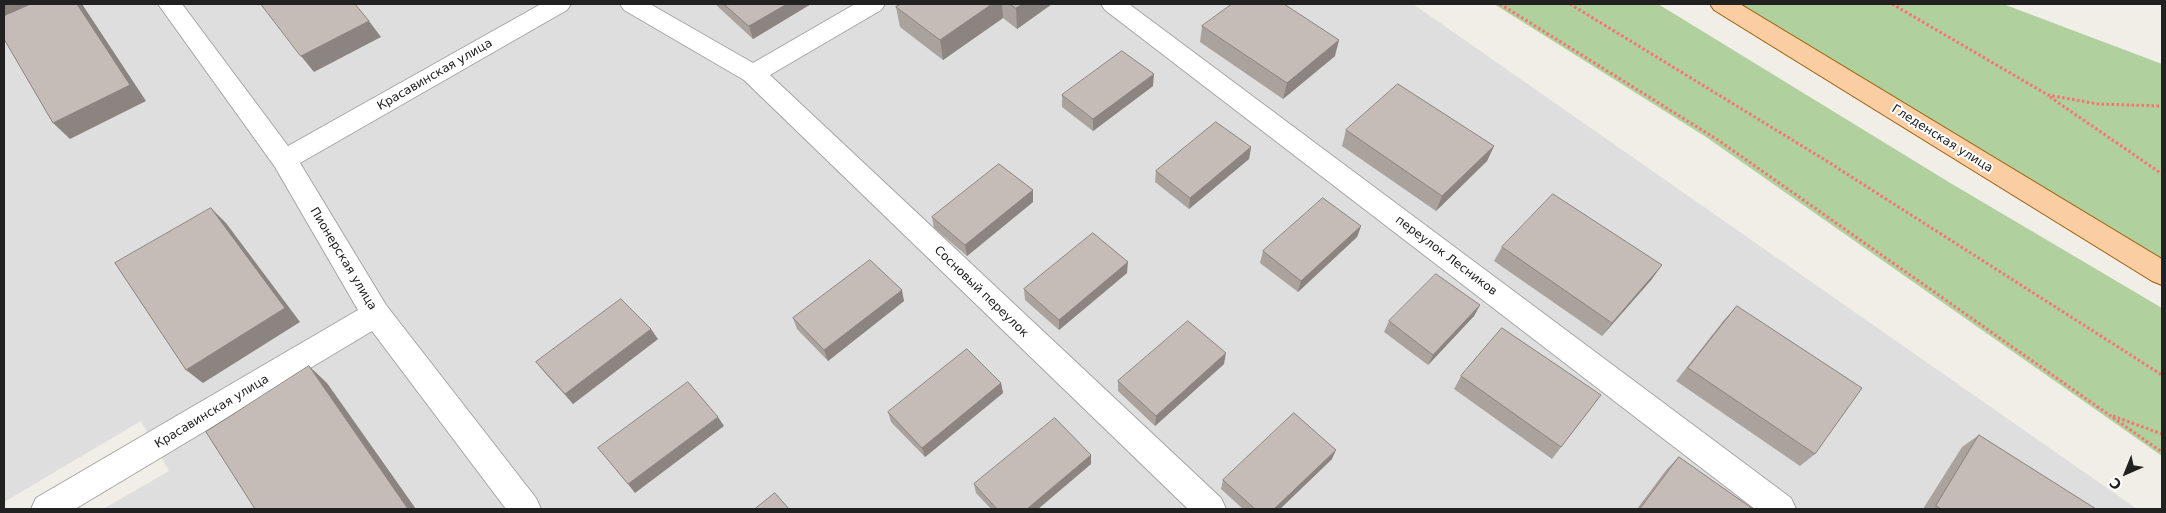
<!DOCTYPE html>
<html>
<head>
<meta charset="utf-8">
<style>
  body { margin:0 }
  #map { position:relative; width:2166px; height:513px; overflow:hidden; background:#f1ede7; font-family:"DejaVu Sans",sans-serif }
  canvas { display:block }
  .frame { position:absolute; inset:0; border:5px solid #212121; pointer-events:none }
  .north { position:absolute; left:2101px; top:448px; width:50px; height:50px; -webkit-text-stroke:4px #fff; paint-order:stroke; rotate:224deg; font-size:14px; font-weight:700; line-height:20px; text-align:center; color:#212121 }
  .north::after { content:''; display:block; margin:auto; width:18px; height:22px; background:#212121; clip-path:polygon(50% 0,100% 100%,50% 72%,0 100%) }
</style>
</head>
<body>
<div id="map">
<canvas width="2166" height="513"></canvas>
<div class="frame"></div>
<div class="north">С</div>
</div>
<script>
const g = document.querySelector('canvas').getContext('2d');
g.lineJoin = 'round';
function fill(path, color) {
  g.fillStyle = color;
  g.fill(path, 'evenodd');
}
function stroke(path, color, width, dash) {
  g.strokeStyle = color;
  g.lineWidth = width;
  g.lineCap = dash ? 'butt' : 'round';
  g.setLineDash(dash || []);
  g.stroke(path);
}
function write(font, color, halo, rows, align = 'center') {
  g.font = font + ' "DejaVu Sans",sans-serif';
  g.lineWidth = 4;
  g.setLineDash([]);
  g.textBaseline = 'middle';
  g.strokeStyle = halo;
  g.fillStyle = color;
  for (const [text, x, y, turn = 0] of rows) {
    g.save();
    g.translate(x, y);
    g.rotate((+turn || 0) * Math.PI / 180);
    g.textAlign = isNaN(turn) ? turn : align;
    if (halo) g.strokeText(text, 0, 0);
    g.fillText(text, 0, 0);
    g.restore();
  }
}
fill(new Path2D(`
  M4 4H1413L2137 509H103L169 471 141 421 4 502Z`), '#dfdede');
fill(new Path2D(`
  M1494 4H1658L1952 184 2162 308V456L1706 137Z
  M1722 4H2003L2162 64V273Z`), '#b0d09d');
const minor = new Path2D(`
  M158 4H182L288 146 541 4H571L567 10 300 163 386 305 536 498 541 509H506L372 331 75 509H31L36 498 358 310 275 167Z
  M620 4H650L753 63 855 4H885L881 10 770 75 1221 498 1226 509H1188L744 80 624 10Z
  M1101 4H1129L1791 498 1796 509H1755L1105 10Z`);
const major = new Path2D(`
  M1710 4H1740L2162 259V285L2152 281 1714 10Z`);
stroke(minor, '#a5a5a5', 2);
stroke(major, '#9c5b02', 2);
stroke(new Path2D(`
  M1500 4 1718 140 2162 452
  M1570 4 1825 160 2162 375
  M1892 4 2048 95 2098 104 2162 106
  M2050 97 2162 174
  M2113 416 2162 434`), '#f87371', 3, [2.5, 2.5]);
fill(minor, '#fff');
fill(major, '#fbcda2');
fill(new Path2D(`
  M715 4H811L753 39Z
  M901 4H1052L1017 29 1003 18 943 60 900 27 896 7Z
  M1202 26 1335 56 1283 99 1200 42Z
  M1153 86 1093 131 1062 107V95Z
  M1346 130 1494 146 1487 161 1436 211 1342 146Z
  M1251 147 1249 159 1189 209 1155 182 1156 171Z
  M1033 202 967 256 934 228 932 217Z
  M1361 226 1357 237 1298 292 1260 263 1263 251Z
  M1502 247 1652 279 1602 336 1494 261Z
  M1127 273 1059 330 1025 300 1024 289Z
  M904 301 828 361 797 329 793 318Z
  M1480 305 1474 316 1428 365 1384 332 1389 321Z
  M1737 306 1815 454 1800 466 1676 381 1724 320Z
  M658 339 573 404 544 372 536 362Z
  M1224 364 1155 426 1118 391V381Z
  M1461 376 1601 395 1552 459 1454 389Z
  M1001 383 1003 393 925 457 891 422 888 412Z
  M1979 435 2096 509H1923L1962 447Z
  M1091 455V464L1038 509H991L976 493 974 484Z
  M1679 457 1753 509H1637L1667 469Z
  M1332 459 1280 509H1243L1221 489 1223 480Z`), '#aaa29d');
fill(new Path2D(`
  M4 4H32L4 17Z
  M77 4H82L146 101 70 139 53 123Z
  M787 4H811L753 39 749 26Z
  M992 4H1002L1003 18 943 60 940 40Z
  M1023 4H1052L1017 29 1016 8Z
  M369 21 381 37 314 72 301 56Z
  M1339 40 1335 56 1283 99 1287 83Z
  M1154 74 1153 86 1093 131V119Z
  M1494 146 1487 161 1436 211 1442 196Z
  M1251 147 1249 159 1189 209 1190 198Z
  M1033 190V202L967 256 965 245Z
  M211 208 226 223 300 322 203 383 186 370Z
  M1361 226 1357 237 1298 292 1301 281Z
  M1128 262 1127 273 1059 330V320Z
  M1662 265 1652 279 1602 336 1612 323Z
  M902 290 904 301 828 361 824 350Z
  M1480 305 1474 316 1428 365 1433 355Z
  M651 329 658 339 573 404 565 394Z
  M1226 353 1224 364 1155 426 1156 416Z
  M309 366 327 383 416 509H408Z
  M1001 383 1003 393 925 457 922 448Z
  M718 417 724 426 635 493 628 484Z
  M1336 450 1332 459 1280 509H1274Z
  M1091 455V464L1038 509H1027Z`), '#8b8480');
const building = new Path2D(`
  M31 4H77L130 85 53 123 4 39V16Z
  M261 4H355L369 21 301 56Z
  M724 4H787L749 26Z
  M901 4H992L940 40 896 7Z
  M1010 4H1023L1016 8Z
  M1232 4H1284L1339 40 1287 83 1202 26Z
  M1122 51 1154 74 1093 119 1062 95Z
  M1398 84 1494 146 1442 196 1346 130Z
  M1216 122 1251 147 1190 198 1156 171Z
  M999 164 1033 190 965 245 932 217Z
  M1553 194 1662 265 1612 323 1502 247Z
  M1323 198 1361 226 1301 281 1263 251Z
  M211 208 285 308 186 370 115 263Z
  M1093 233 1128 262 1059 320 1024 289Z
  M870 260 902 290 824 350 793 318Z
  M1436 274 1480 305 1433 355 1389 321Z
  M621 299 651 329 565 394 536 362Z
  M1737 306 1862 388 1815 454 1688 368Z
  M1188 321 1226 353 1156 416 1118 381Z
  M1502 328 1601 395 1561 447 1461 376Z
  M967 349 1001 383 922 448 888 412Z
  M309 366 408 509H255L206 432Z
  M688 382 718 417 628 484 598 448Z
  M1294 413 1336 450 1274 509H1255L1223 480Z
  M1055 418 1091 455 1027 509H997L974 484Z
  M1979 435 2096 509H1941L1936 506Z
  M1679 457 1753 509H1640Z
  M775 493 789 509H755Z`);
fill(building, '#c6bcb7');
stroke(building, '#8b8480', 1);
write('12px', '#212121', '#fff', [
  ["Красавинская улица",435,75,-30],
  ["Гледенская улица",1942,139,32],
  ["переулок Лесников",1446,256,37],
  ["Пионерская улица",343,259,59],
  ["Сосновый переулок",981,292,44],
  ["Красавинская улица",212,412,-31]
]);
</script>
</body>
</html>
